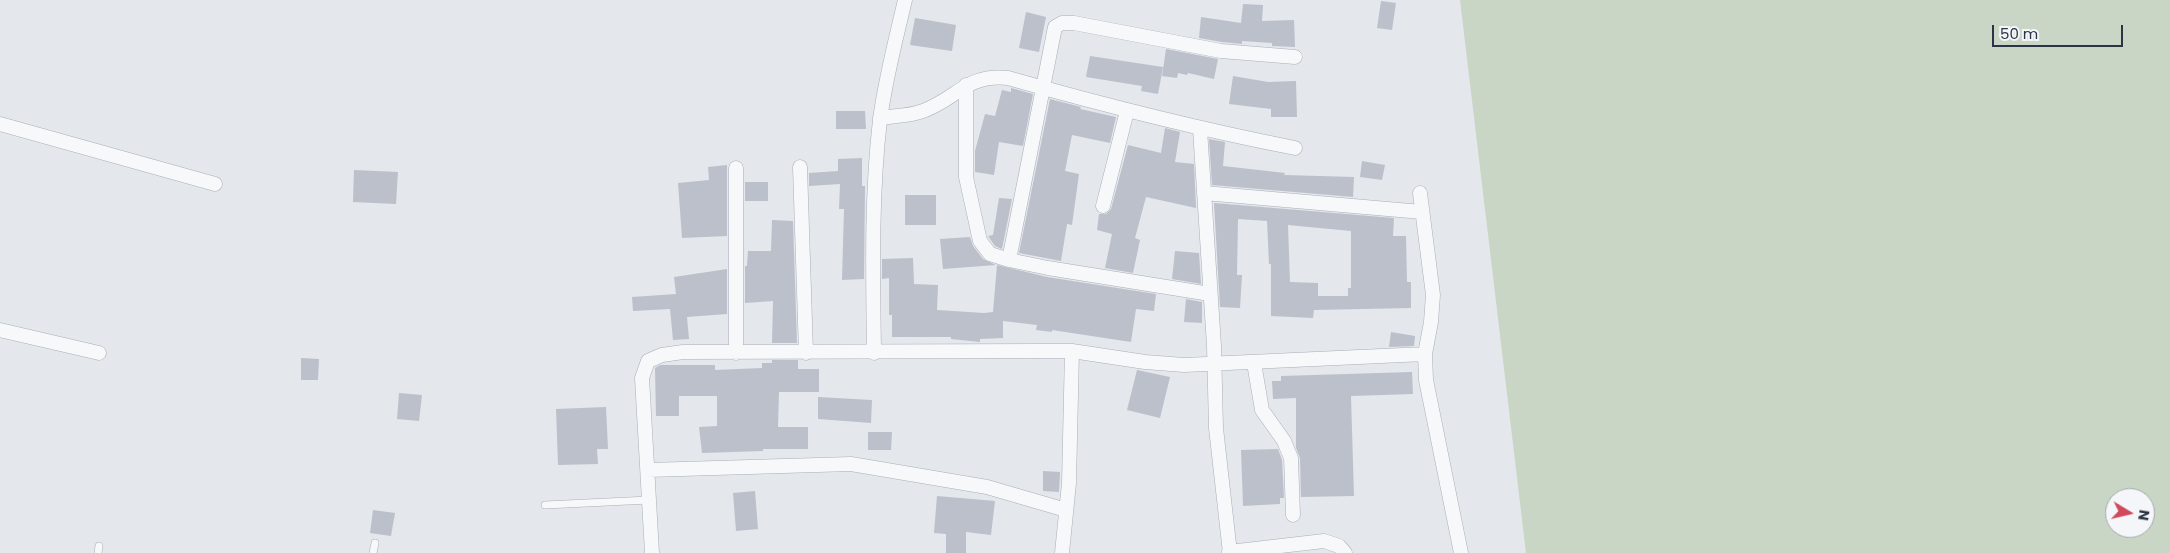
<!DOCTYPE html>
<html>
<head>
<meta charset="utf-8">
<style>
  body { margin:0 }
  #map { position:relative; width:2170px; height:553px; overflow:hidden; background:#e4e7ec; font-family:Poppins,sans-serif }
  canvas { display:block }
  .north { position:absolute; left:2105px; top:488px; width:50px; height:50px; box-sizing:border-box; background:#f4f6f9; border:1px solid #a4a8b1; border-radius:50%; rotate:99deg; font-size:14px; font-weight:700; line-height:20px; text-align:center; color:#2b3445 }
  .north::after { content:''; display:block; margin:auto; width:18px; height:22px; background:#d1495b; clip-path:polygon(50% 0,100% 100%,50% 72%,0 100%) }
  .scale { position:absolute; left:1992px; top:25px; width:131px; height:22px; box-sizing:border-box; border:2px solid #2b3445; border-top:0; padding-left:6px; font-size:15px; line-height:18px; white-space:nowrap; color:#2b3445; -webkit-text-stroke:4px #f4f6f9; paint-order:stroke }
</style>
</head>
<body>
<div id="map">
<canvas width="2170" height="553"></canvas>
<div class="north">N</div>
<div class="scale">50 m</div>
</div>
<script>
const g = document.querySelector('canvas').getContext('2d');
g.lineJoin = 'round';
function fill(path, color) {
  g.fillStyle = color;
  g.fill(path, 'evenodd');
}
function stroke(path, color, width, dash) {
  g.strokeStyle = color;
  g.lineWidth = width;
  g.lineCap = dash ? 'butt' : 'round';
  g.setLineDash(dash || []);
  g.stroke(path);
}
fill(new Path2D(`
  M1460 0H2170V553H1526ZM2115 498H2145V528H2115Z`), '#c9d6c5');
fill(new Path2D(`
  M1381 1 1396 3 1392 30 1377 28Z
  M1243 4 1263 5 1262 21 1294 20 1295 47 1272 46V43L1242 41V44L1222 42 1199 38 1201 17 1241 23Z
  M1026 12 1046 17 1039 52 1019 48Z
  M915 18 956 25 952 51 910 45Z
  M1166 49 1218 59 1214 79 1188 73 1187 75 1178 73 1177 78 1162 76Z
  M1090 56 1163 67 1158 94 1141 91 1142 86 1086 77Z
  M1233 76 1268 82 1296 81 1297 117H1271V109L1229 104Z
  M1011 88 1033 94 1023 146 999 142 994 175 975 172V151L985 114 995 116 1002 90 1011 92Z
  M1050 99 1081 107 1080 109 1116 117 1110 143 1072 135 1065 171 1079 174 1072 225 1067 224 1061 261 1019 253Z
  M836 111H865L866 129H836Z
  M1165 128 1180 132 1175 162 1194 164 1196 208 1146 197 1135 238 1140 240 1133 273 1105 268 1112 234 1097 230 1099 214H1106L1111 209 1128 145 1161 153Z
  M1209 139 1225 142 1223 166 1285 173 1284 175 1354 177 1353 197 1212 185Z
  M862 158V186H865L864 279 842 280 844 209H839L840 184 809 186V173L838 171V159Z
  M1362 161 1385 165 1382 180 1360 177Z
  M727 165V236L682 238 678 183 709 180 708 167Z
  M354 170 398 172 396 204 353 202Z
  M745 182H768V201H745Z
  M905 195H936V225H905Z
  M999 198 1012 199 1002 249 995 246 988 236 993 235Z
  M1214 203 1394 218 1393 236H1406L1407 282H1411V308L1314 310 1313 318 1271 316V264H1269L1267 221 1238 219 1237 275H1242L1240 308 1220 307ZM1288 225 1351 231V288H1348V296H1318V283L1290 282Z
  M772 220 793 221 797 343H772L773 301 745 303V266H747L748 251H771Z
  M970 237 973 246 983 259 996 265 943 269 940 239Z
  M1175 251 1199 253 1201 284 1172 279Z
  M913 258 914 284 938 285 937 310 984 313 993 312 997 265 1047 277 1156 294 1154 311 1136 309 1131 342 1052 330V332L1036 330 1037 325 1003 321V338L980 339V342L951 339V337H892V315H889V278L882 279V259Z
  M727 269V314L687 317 689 339 673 340 670 309 633 311 632 297 676 294 674 277Z
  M1186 299 1202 302V323L1184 322Z
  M1391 332 1415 336 1414 346 1389 347Z
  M301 358 319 359 318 380H301Z
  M772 360H798V369H819V392H779L778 427H808V449H763V451L702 453 699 427 717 426V396H679V416H656L655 368 660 365H715V370L762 368V363H772Z
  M1137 370 1170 377 1160 418 1127 410Z
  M1412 372 1413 394 1351 396 1354 496 1301 497 1300 458 1296 448V398L1273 399 1272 381H1281V376Z
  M399 393 422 395 419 421 397 419Z
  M818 397 872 400 871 423 818 419Z
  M606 407 608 449H597L598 464 558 465 556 409Z
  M868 432H892L891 450H868Z
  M1278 449 1282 460 1284 498H1280V504L1243 506 1241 450Z
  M1043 471 1060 472 1059 492 1043 491Z
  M755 491 758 529 736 531 733 493Z
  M937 496 995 501 991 535 966 532V553H946V534L934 533Z
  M373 510 395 513 391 536 370 533Z`), '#bbc0ca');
const lane = new Path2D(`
  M545 505 649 500
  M98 553 99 546
  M373 553 375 543`);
const street = new Path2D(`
  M966 85V177L980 241 990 254 1009 260 1048 268 1210 294
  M880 118C894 116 910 116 923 111 958 98 966 74 1008 78 1103 105 1198 129 1295 148
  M0 124 215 184
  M1200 129 1214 346 1216 428 1230 553
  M800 167 806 353
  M736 168V353
  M1204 193 1422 212
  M1420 193 1433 295 1431 322 1425 354 1426 380 1461 553
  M1103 206 1127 111
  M1009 260 1055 27 1062 23H1074L1221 51 1295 57
  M0 330 99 353
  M874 353C873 276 871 197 880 120 885 80 896 39 905 0
  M1254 363 1262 410 1284 441 1291 458 1293 515
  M648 470 851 464 987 487 1066 510
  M1229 552 1324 541 1339 546 1345 553
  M652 553 642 378 648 361 662 355 683 352 1042 351H1072L1145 362 1184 365 1425 354
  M1062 553 1069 483 1072 351`);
stroke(lane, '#a9aeb7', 8);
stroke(street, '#a9aeb7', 15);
stroke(lane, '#f7f8fa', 7);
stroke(street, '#f7f8fa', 14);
</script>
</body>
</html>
